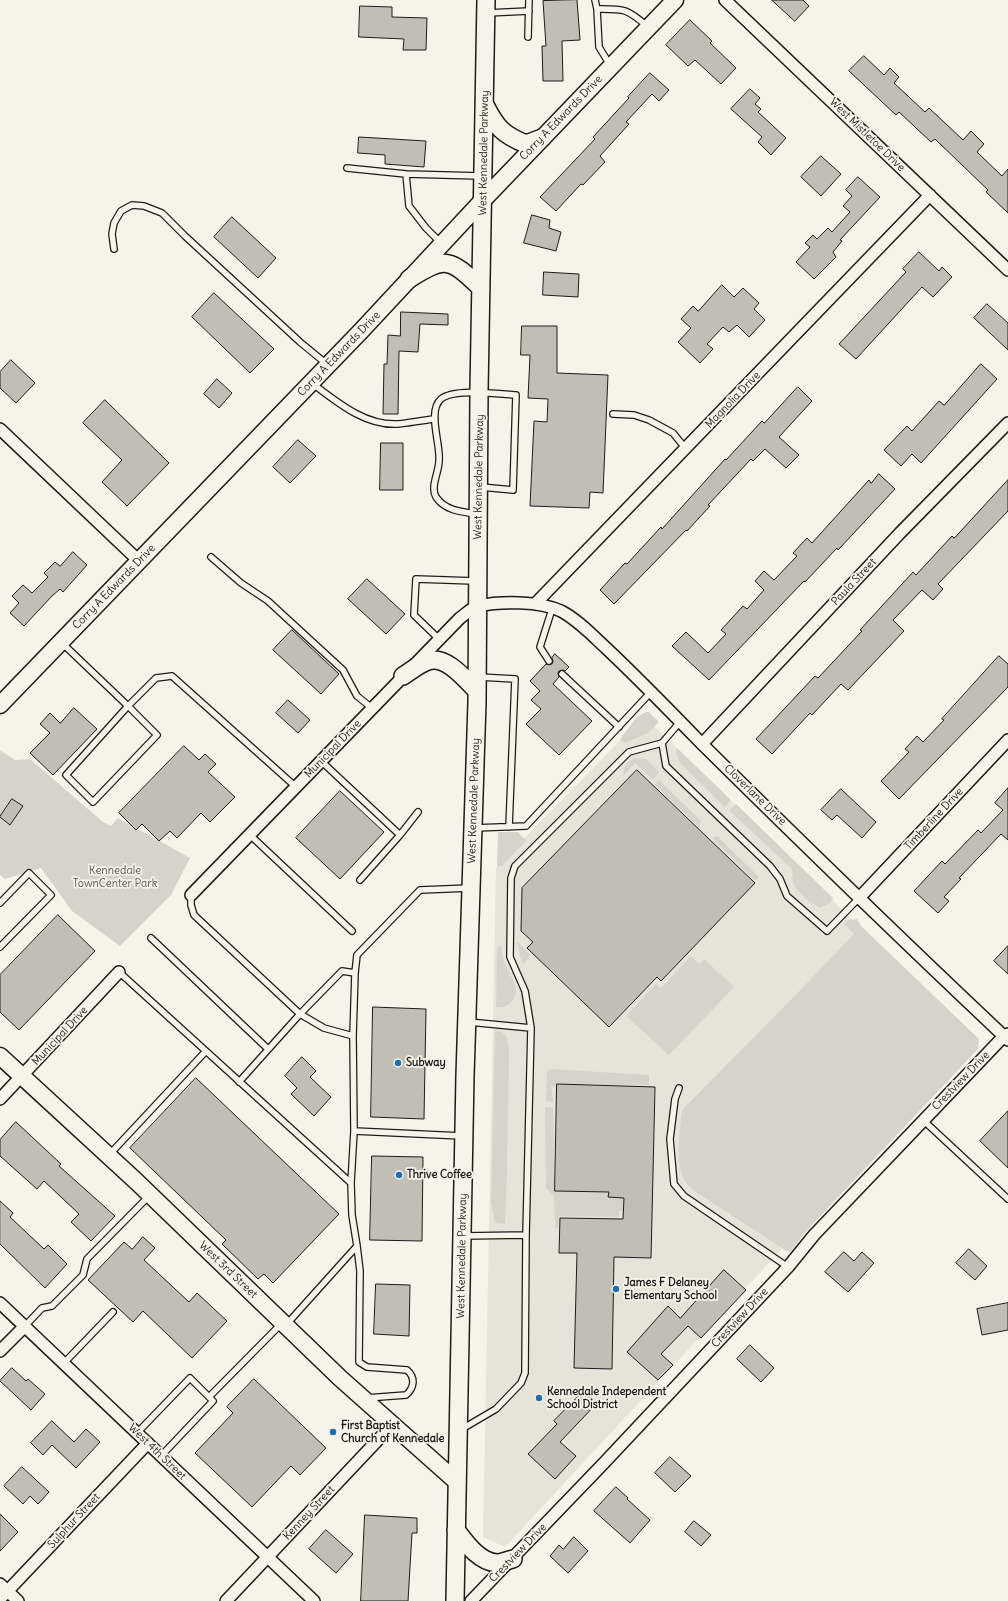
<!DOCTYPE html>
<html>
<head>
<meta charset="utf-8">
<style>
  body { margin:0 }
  canvas { display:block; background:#f7f3e8 }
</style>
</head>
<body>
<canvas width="1008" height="1601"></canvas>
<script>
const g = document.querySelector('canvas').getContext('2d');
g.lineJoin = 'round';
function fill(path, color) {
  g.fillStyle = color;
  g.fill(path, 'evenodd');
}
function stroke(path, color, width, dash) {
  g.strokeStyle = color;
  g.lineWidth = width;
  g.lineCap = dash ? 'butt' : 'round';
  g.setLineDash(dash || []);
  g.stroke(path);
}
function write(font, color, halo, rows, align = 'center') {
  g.font = font + ' Delius,sans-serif';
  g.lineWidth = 3.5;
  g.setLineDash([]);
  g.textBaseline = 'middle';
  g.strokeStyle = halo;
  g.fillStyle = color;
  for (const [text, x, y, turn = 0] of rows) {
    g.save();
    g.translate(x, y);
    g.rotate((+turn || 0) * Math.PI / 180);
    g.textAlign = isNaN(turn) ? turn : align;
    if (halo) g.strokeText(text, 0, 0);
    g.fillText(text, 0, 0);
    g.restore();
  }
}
fill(new Path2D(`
  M644 716 976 1040 505 1547 483 1537 496 867Z`), '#e6e3d9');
fill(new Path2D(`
  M646 712H649L659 722 648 733 625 743 620 739 637 717Z
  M677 748 731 800 725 807 680 763 676 754Z
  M0 750 15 760 30 759 103 822 111 826 118 818 190 858 171 895 120 946 72 911 41 868 5 879 0 875Z
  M635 758 646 759 659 772 653 780 635 763 623 776C624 767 627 761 635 758Z
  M659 780 701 821 699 827 655 785Z
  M736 804 833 898 830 903 820 908 807 900 795 887 793 883 792 869 731 812 730 810Z
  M498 832H518L526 841 502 866H497Z
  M717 836 759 877 755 881 712 838Z
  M857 919 862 927 979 1039 978 1049 808 1229 790 1252 785 1250 693 1190C690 1187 687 1184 685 1181 674 1163 680 1130 682 1110L788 1003 854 934 844 924 849 920Z
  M517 943H519L530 955 524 964 522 963Z
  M501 945C502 951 502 956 504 961 507 969 516 984 516 991 515 1002 506 1009 496 1007L497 948Z
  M691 956 699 964 704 959 734 987 669 1055 626 1016 656 984 661 988Z
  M495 1031 502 1032 507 1037 509 1052 507 1171 505 1224 495 1223 491 1202Z
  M550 1069 649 1075V1085L557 1084V1087L551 1086 553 1102 546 1101 547 1071Z
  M545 1107 553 1108 555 1191 609 1192 608 1197 624 1198V1211H619V1217L560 1216 558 1228H555L554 1196 546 1188Z`), '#d7d3cb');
const building = new Path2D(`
  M577 0 580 40 562 41 563 81H543L542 46H546L543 1Z
  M772 0H803L809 6 795 21Z
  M360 6 392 7V17L427 18 426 50H403L404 39 359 37Z
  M690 20 712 41 710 43 736 68 721 84 695 60 688 66 666 45Z
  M864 56 884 75 890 68 899 77 894 83 925 112 929 108 963 140 971 131 984 144 977 152 1002 176 1008 169V213L986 192 988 190 935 139 931 142 899 112 896 115 849 71Z
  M650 73 669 90 659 101 652 94 626 122 629 124 600 156 605 162 583 185 581 184 556 211 540 197 595 139 593 137 629 98 628 97Z
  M750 89 760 98 755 104 761 109 758 112 786 138 771 155 758 142 762 137 731 109Z
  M359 137 426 141 424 167 385 164V155L358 153Z
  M821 156 841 174 821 196 801 177Z
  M858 177 880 197 840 240 842 241 833 252 836 257 814 279 796 262 810 247 805 243 813 235 817 239 828 228 832 232 850 212 843 206 852 196 846 190Z
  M532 215 550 220 549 228 561 232 556 251 524 243Z
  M232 217 276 258 258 278 214 237Z
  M919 252 939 271 942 267 952 277 933 297 922 287 856 359 839 344 906 272 903 269Z
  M544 272 579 274 578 297 543 295Z
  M722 285 734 297 743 288 759 303 754 309 765 320 749 337 737 325 729 332 723 327 707 344 713 349 700 363 678 342 691 328 681 319 693 306 698 311Z
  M214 293 274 349 250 373 192 317Z
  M987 304 1008 323V350L974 318Z
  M401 312 448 314V325L420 324 418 352 399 351 398 414H383L384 364H387L388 335 400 336Z
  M522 326H557V373L608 375 603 493 590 492 589 508 530 506 534 421 547 422 548 399 528 398 530 355H521Z
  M11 360 35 383 16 403 0 388V372Z
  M981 364 997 379 921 463 912 454 901 466 884 450 907 426 912 431 939 401 944 405Z
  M217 379 232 393 219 408 204 394Z
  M798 387 812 401 779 437 799 455 786 468 765 449 753 461 751 459 708 505 710 506 687 531 686 530 614 604 600 590 625 563 627 564 661 527 662 529 725 459 726 460 762 421 764 423Z
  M105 400 169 463 127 506 102 482 122 460 83 423Z
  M298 440 316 456 290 483 273 467Z
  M381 443H403V490H380Z
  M879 474 895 489 838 550 837 548 805 582 804 581 709 680 672 646 686 632 708 653 726 634 721 630 743 606 747 609 764 590 755 581 764 571 774 580 797 556 793 553 807 538 812 543 869 480 871 483Z
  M1008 480V511L938 584 943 589 933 600 922 590 893 620 904 631 848 690 841 684 812 715 810 713 772 754 756 739 815 676 818 678 862 631 860 630 913 572 916 575 952 536 954 538Z
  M73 552 87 565 63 592 60 589 52 596 24 626 10 613 19 603 12 596 23 585 32 593 48 577 44 573 55 562 60 566Z
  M367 579 405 614 386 634 348 599Z
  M292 630 339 674 321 694 273 650Z
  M555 654 569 667 565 671 563 670 559 671 558 673 559 677 553 684 592 721 559 755 526 724 541 709 531 700 540 691 530 681 546 664H552L553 661 552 658Z
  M999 656 1008 664V687L899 799 881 781 909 752 905 749 917 736 923 742 944 720 942 719Z
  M288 700 310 720 298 733 276 713Z
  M74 708 97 729 53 775 30 753 50 733 40 724 50 713 60 723Z
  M184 746 199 760 205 754 216 764 208 772 235 797 210 822 201 813 177 838 170 831 159 841 142 824 136 830 119 813Z
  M637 770 755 883 661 981 657 977 609 1027 527 948 533 942 521 931 522 888Z
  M1008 788V840L1001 834 959 878 961 879 944 897 949 901 938 913 914 891 942 861 945 864 978 830 981 833 1003 810 995 803Z
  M841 789 876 822 862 838 837 815 832 820 821 810Z
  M340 791 384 832 340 879 296 838Z
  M12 799 23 806 10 825 0 817Z
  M58 915 95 951 19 1030 0 1012V975Z
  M1008 946V974L994 961Z
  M373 1007 426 1009 424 1119 371 1117Z
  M302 1057 316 1071 310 1077 331 1097 314 1116 291 1094 297 1088 285 1076Z
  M196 1078 339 1214 273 1283 264 1274 258 1279 222 1244 226 1240 130 1148Z
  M557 1084 655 1087 651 1258 614 1257 612 1369 574 1368 577 1253H559L560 1218 623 1219 624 1198 608 1197 609 1192 555 1191Z
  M1008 1111V1168L980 1141Z
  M16 1122 61 1164 59 1166 115 1216 91 1241 71 1222 79 1214 44 1181 37 1189 0 1156V1140Z
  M372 1156 423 1157 422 1241 370 1240Z
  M0 1201 13 1213 10 1217 44 1249 48 1245 67 1264 45 1288 0 1244Z
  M143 1237 155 1248 144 1260 189 1302 197 1293 227 1321 192 1358 143 1311 133 1322 88 1280 124 1242 132 1249Z
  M969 1249 987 1266 975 1280 956 1263Z
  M844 1252 854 1261 862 1252 874 1263 848 1292 825 1272Z
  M724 1270 746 1290 701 1338 688 1326 661 1354 673 1365 658 1380 627 1352 668 1306 680 1318Z
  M376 1284 410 1285 409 1336 374 1334Z
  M1008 1303V1330L982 1335 977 1309Z
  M750 1345 774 1368 761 1382 737 1359Z
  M12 1368 26 1381 28 1379 45 1394 31 1410 0 1381Z
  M254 1379 326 1448 300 1475 291 1466 252 1507 195 1453 233 1413 227 1407Z
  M584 1391 597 1403 560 1442 576 1456 555 1479 528 1454 557 1424 554 1421Z
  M52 1421 74 1442 86 1429 100 1442 76 1468 52 1445 43 1455 31 1443Z
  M670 1457 691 1476 675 1492 655 1473Z
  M22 1467 49 1492 38 1504 30 1496 23 1504 4 1486Z
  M616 1487 628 1498 627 1499 650 1520 630 1543 594 1511Z
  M0 1514 18 1532 0 1551Z
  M365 1515 417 1518V1533H412L408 1601H361Z
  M694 1521 711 1535 701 1546 685 1532Z
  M326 1530 353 1554 336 1573 309 1549Z
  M574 1537 588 1551 568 1573 550 1556 559 1545 563 1549Z`);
fill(building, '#c0beb5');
stroke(building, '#1c1c1c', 1);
const lane = new Path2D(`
  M595 0 597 9
  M487 13 529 11
  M528 37 529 0
  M610 65 599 47 597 9C624 9 626 8 647 26
  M347 168 406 174 409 206 426 228 442 244
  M406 174 481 176
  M114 249 112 234 114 223 121 211 132 205 144 206 162 213 185 236 300 342 328 365
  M313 384C337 402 365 426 398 424 410 423 422 420 435 419
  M613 414 634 415 649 420 673 433 686 449
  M477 514C463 512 445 511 436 497 430 487 439 472 439 461 441 445 427 411 441 399 454 388 499 394 516 395L513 490 481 487
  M211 557 241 583 268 601 343 670 357 696 372 708
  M439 639 414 615 416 579 475 581
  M62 643 128 706 156 678 172 676 296 787
  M549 661 540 647 552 609
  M562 674 619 727
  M479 677 515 679 509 827
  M128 706 157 735 93 802 66 775Z
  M662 743 666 766 770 866 780 879 787 896 827 931 860 897
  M321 761 400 835 418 812
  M475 828 526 826 651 692
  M250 835 352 931
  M360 880 400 835
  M191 895V905L194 915 300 1014 239 1082
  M0 903 29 873 51 895 0 947
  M151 938 268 1049
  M119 972 351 1183 354 1131
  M355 973 353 1036 354 1131 462 1136
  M469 1022 531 1028 526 1235
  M531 1028 525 991 510 957 511 878 515 866 629 752 662 743 680 722
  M353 1036 324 1028 300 1014 342 971 355 973 357 955 420 890 470 888
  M679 1088 675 1099 670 1139 674 1184 684 1196 788 1267
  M923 1120 1008 1199
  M109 1155 206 1051
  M357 1246 360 1271 359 1362 367 1367 407 1370C416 1378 414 1388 406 1395L366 1398
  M286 1325 357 1246 352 1215 351 1183
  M25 1326 42 1308 52 1306 83 1275 87 1259 149 1196
  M64 1363 113 1312
  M209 1397 282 1323
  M462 1429 496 1409 521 1383 525 1373 526 1235 463 1236
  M137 1433 190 1378 213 1401 161 1456`);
const street = new Path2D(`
  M725 0 1008 270
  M0 429 139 561
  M535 604 930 195
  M702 744 900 533 1008 423
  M191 895 460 618C466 614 471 608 478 606 500 601 540 601 561 611 578 620 592 635 606 648 639 679 670 711 701 743 802 843 904 942 1008 1040
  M860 897 1008 740
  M0 1099 119 972
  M0 1303 314 1601
  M0 1351 25 1326
  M0 1584 18 1601
  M0 1599 148 1443
  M226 1601 392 1425
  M471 1601 603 1464 788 1267 814 1235 1004 1036 1008 1034`);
const secondary = new Path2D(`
  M0 705 361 331 483 200 675 0
  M0 1056 137 1182 340 1378 457 1482`);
const primary = new Path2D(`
  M485 105C496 127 503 135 526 144L542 138
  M409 279C447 255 450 259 481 288
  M403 676C411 671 419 664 428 661 446 655 465 679 477 691
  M456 1530C466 1543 479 1562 497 1563 502 1563 508 1560 513 1559
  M455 1601 465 1076 477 702 479 391 486 0`);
stroke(lane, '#1c1c1c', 8);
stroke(street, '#1c1c1c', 14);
stroke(secondary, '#1c1c1c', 19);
stroke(primary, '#1c1c1c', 20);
stroke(lane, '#f7f3e8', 5.5);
stroke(street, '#f7f3e8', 11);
stroke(secondary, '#f7f3e8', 16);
stroke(primary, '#f7f3e8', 17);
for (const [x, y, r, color] of [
  [398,1063,4,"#1f6fb2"],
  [399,1175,4,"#1f6fb2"],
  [616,1289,4,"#1f6fb2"],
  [539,1398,4,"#1f6fb2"],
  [333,1432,4,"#1f6fb2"]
]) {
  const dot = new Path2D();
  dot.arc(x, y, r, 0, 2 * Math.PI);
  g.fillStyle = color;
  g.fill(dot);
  stroke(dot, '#f7f3e8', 1.5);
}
write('11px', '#1c1c1c', '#f7f3e8', [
  ["Corry A Edwards Drive",561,118,-46],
  ["West Mistletoe Drive",867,135,44],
  ["West Kennedale Parkway",484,153,-89],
  ["Corry A Edwards Drive",339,354,-46],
  ["Magnolia Drive",733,400,-46],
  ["West Kennedale Parkway",479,477,-89],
  ["Paula Street",854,582,-47],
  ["Corry A Edwards Drive",114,587,-46],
  ["Municipal Drive",333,749,-46],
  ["Cloverlane Drive",755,795,44],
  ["West Kennedale Parkway",474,801,-88],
  ["Timberline Drive",934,819,-47],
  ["Municipal Drive",60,1036,-47],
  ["Crestview Drive",961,1081,-46],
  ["West Kennedale Parkway",462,1256,-89],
  ["West 3rd Street",228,1270,44],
  ["Crestview Drive",740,1318,-47],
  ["West 4th Street",157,1452,44],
  ["Kenney Street",309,1513,-47],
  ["Sulphur Street",74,1521,-47],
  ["Crestview Drive",518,1553,-46]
]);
write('11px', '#545351', '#f7f3e8', [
  ["Kennedale",115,871],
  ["TownCenter Park",115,884]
]);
write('bold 11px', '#1c1c1c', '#f7f3e8', [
  ["Subway",406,1063],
  ["Thrive Coffee",407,1175],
  ["James F Delaney",624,1283],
  ["Elementary School",624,1296],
  ["Kennedale Independent",547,1392],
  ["School District",547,1405],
  ["First Baptist",341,1426],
  ["Church of Kennedale",341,1439]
], 'left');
</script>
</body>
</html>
